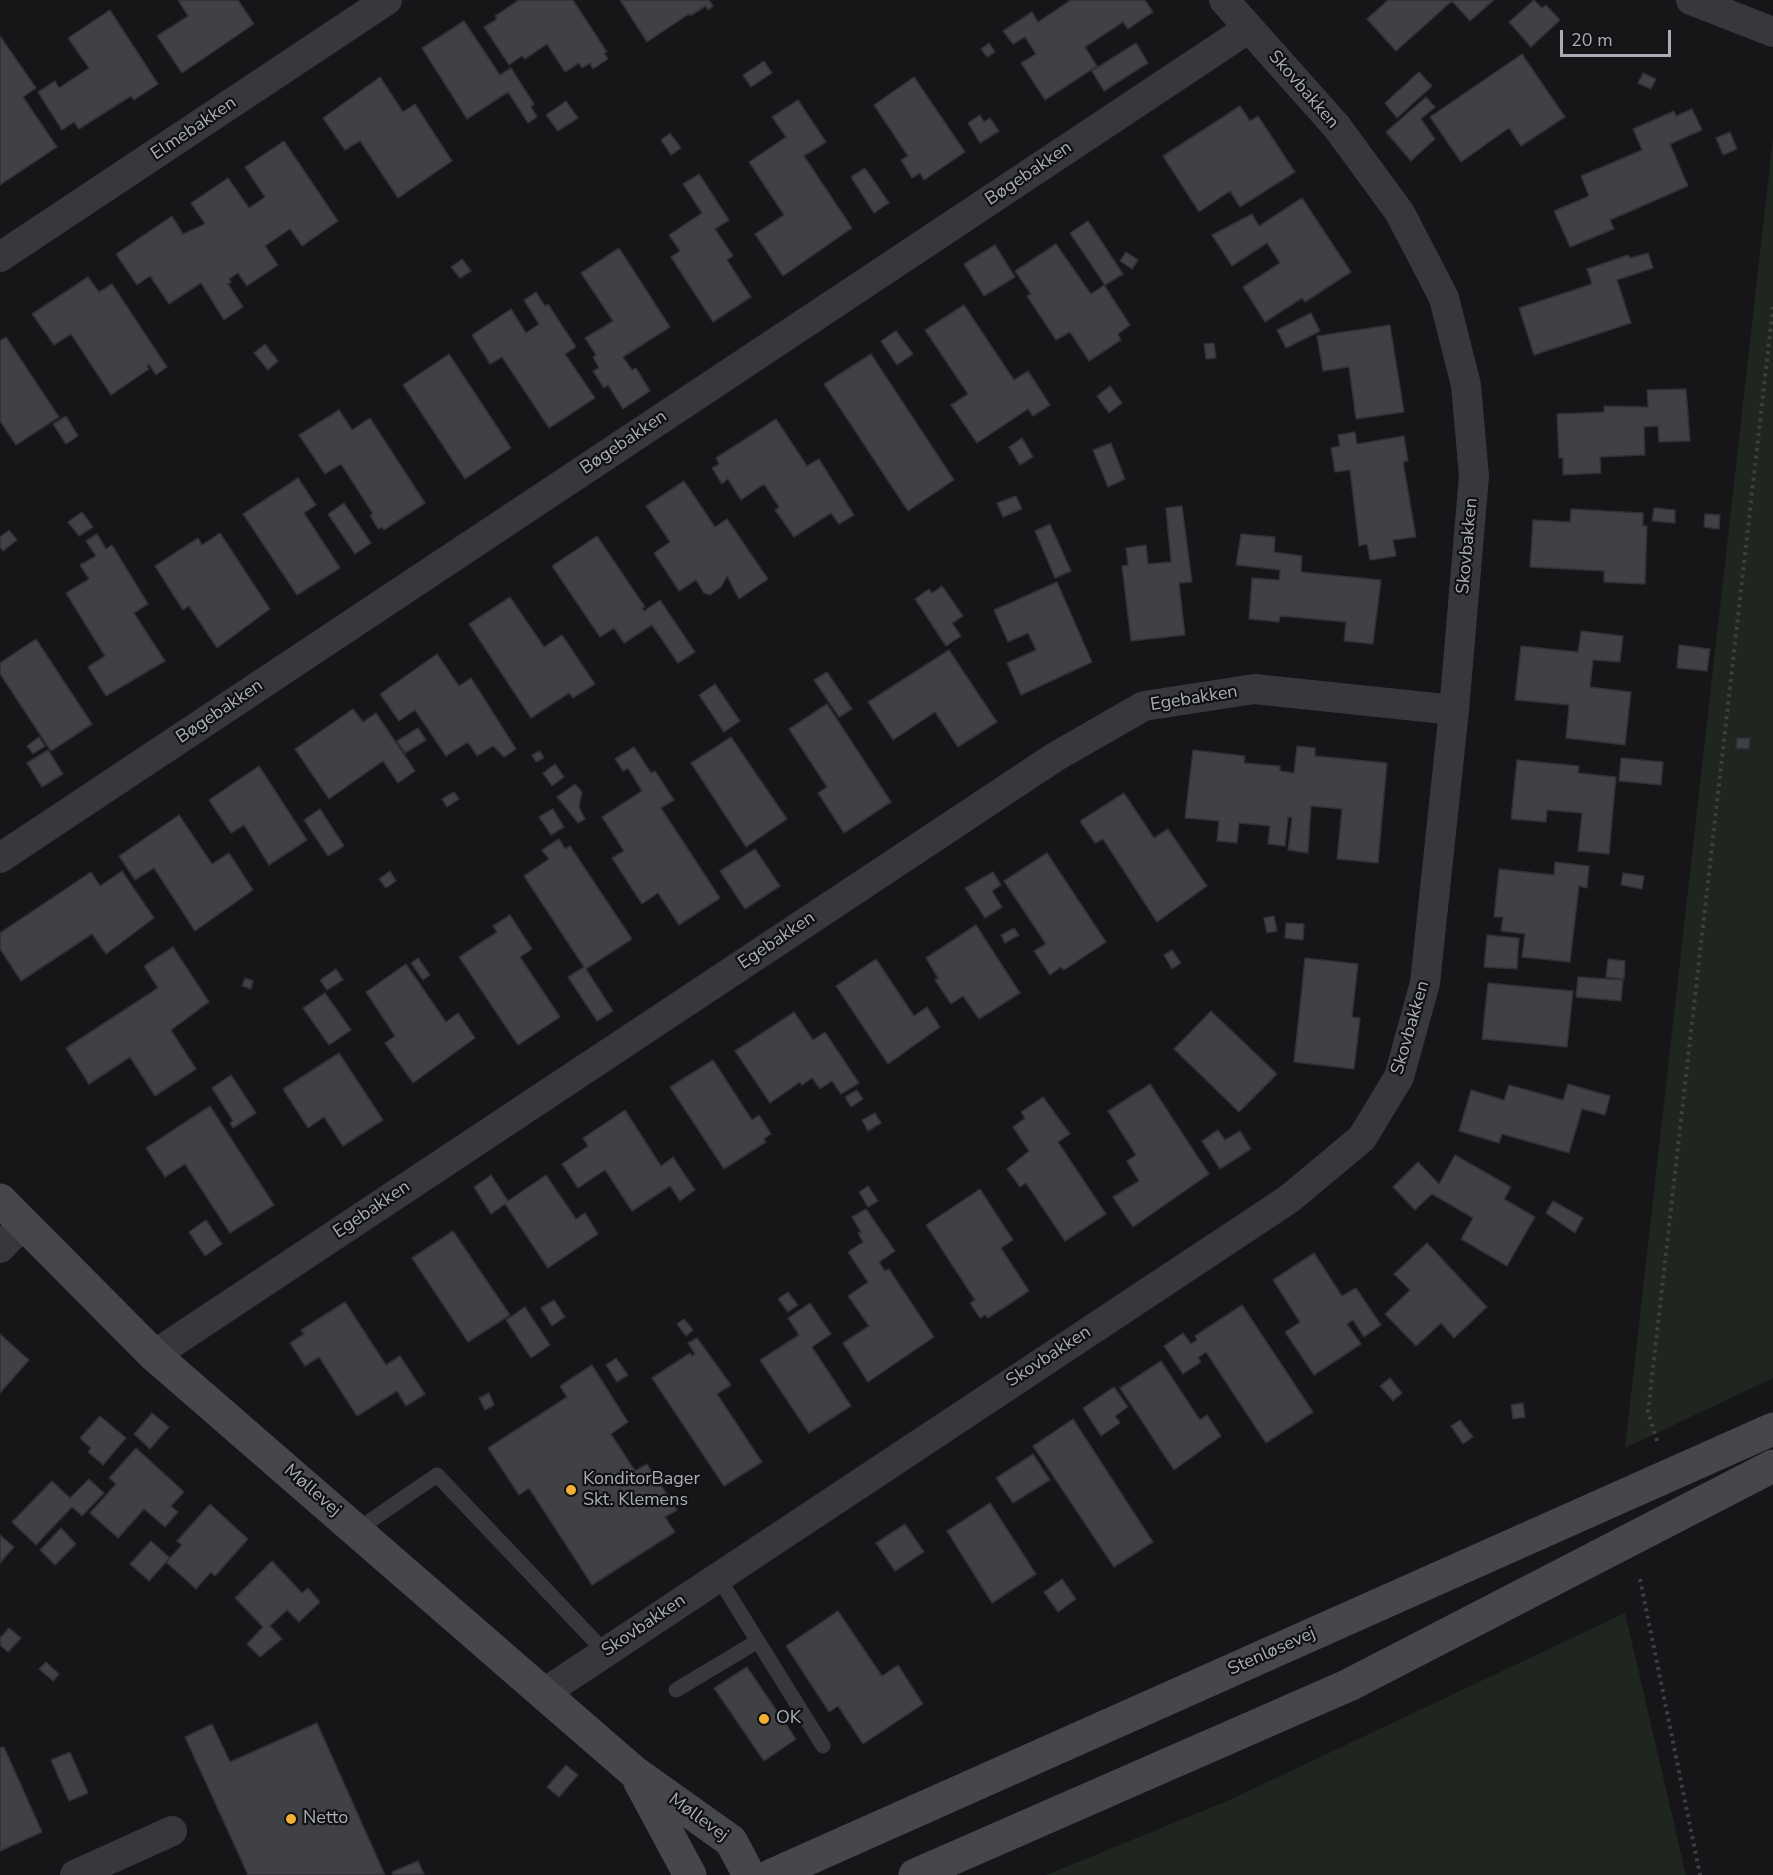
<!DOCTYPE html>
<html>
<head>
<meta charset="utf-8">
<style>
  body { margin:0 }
  #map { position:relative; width:1773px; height:1875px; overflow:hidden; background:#161618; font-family:"Nunito Sans",sans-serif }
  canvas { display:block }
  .scale { position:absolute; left:1560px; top:30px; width:111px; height:27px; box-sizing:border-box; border:3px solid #a8adb8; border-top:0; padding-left:8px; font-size:18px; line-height:21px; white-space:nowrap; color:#a8adb8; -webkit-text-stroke:4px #111113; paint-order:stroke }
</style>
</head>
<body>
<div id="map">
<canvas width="1773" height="1875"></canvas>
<div class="scale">20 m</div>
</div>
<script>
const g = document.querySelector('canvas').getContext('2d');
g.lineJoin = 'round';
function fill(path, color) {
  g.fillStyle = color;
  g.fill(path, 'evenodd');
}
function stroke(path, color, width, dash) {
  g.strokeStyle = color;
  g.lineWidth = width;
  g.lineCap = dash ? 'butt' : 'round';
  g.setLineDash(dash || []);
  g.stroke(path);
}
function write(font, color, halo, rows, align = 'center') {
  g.font = font + ' "Nunito Sans",sans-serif';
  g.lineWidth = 4.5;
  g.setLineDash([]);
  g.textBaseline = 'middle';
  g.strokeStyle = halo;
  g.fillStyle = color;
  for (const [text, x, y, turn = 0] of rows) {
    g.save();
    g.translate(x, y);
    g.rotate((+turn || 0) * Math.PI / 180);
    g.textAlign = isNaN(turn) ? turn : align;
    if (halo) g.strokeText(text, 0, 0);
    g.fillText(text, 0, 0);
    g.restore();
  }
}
fill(new Path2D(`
  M1773 138V1378L1625 1448Z
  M1625 1613 1686 1875H1046L1225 1802Z`), '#1e261f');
const building = new Path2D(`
  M178 0H238L254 24 182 73 157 36 188 16Z
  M519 0H573L607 52 604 53 608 59 593 69 590 63 582 68 579 63 565 72 547 44 525 59 522 56 509 65 484 27 497 19 495 16Z
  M620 0H709L713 6 708 10 706 6 690 16 689 14 647 42Z
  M1071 0H1145L1153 12 1128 29 1123 22 1085 47 1097 66 1045 100 1021 63 1036 54 1025 37 1013 44 1003 31 1032 12 1038 22Z
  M1388 0H1494L1470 21 1452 1 1396 51 1367 19Z
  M1534 0 1542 8 1546 5 1560 20 1531 47 1509 22Z
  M110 10 158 84 134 100 131 96 79 129 74 122 62 130 38 92 55 81 59 88 89 68 68 38Z
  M464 21 500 75 511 68 534 104 531 107 537 117 528 123 508 92 467 119 422 48Z
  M0 36 36 88 23 97 57 147 0 185Z
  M989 43 995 52 987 57 981 49Z
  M1136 43 1148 63 1104 91 1092 71Z
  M1522 54 1565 117 1521 146 1509 128 1461 162 1430 117Z
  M764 61 772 73 751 87 743 75Z
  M1419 72 1432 86 1397 118 1385 103Z
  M1643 73 1656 79 1651 89 1638 83Z
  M380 77 403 112 415 104 452 161 398 198 360 141 345 150 323 118Z
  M914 77 965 152 924 180 920 173 912 178 901 160 908 156 874 105Z
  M1426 97 1435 107 1421 119 1435 139 1411 161 1386 132Z
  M798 100 826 142 804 156 852 228 783 276 755 234 784 215 749 162 786 137 772 117Z
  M566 101 578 118 558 131 546 115Z
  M1240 106 1250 121 1258 116 1295 172 1240 207 1230 191 1199 212 1163 156Z
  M1692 109 1702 130 1670 144 1688 186 1610 220 1614 229 1570 247 1554 211 1589 196 1581 176 1642 150 1633 129 1674 111 1676 116Z
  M980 115 984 122 990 118 999 131 980 143 968 123Z
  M1730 132 1737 149 1723 155 1716 138Z
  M670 133 681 148 671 155 661 140Z
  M284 141 338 221 302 246 290 229 265 246 278 265 247 286 238 273 229 279 231 282 228 284 243 307 224 320 201 283 169 304 150 276 137 285 116 254 172 216 183 234 205 224 191 203 228 178 249 208 265 197 245 167Z
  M865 168 889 203 874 213 851 177Z
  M699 174 729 220 715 229 733 256 727 260 751 297 713 322 671 257 680 251 669 235 702 213 683 184Z
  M1302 198 1351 272 1305 302 1302 298 1265 322 1243 287 1280 263 1267 243 1232 266 1212 235 1252 214 1259 226Z
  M1088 221 1123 274 1105 285 1070 233Z
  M1056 244 1091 294 1104 285 1130 325 1118 334 1121 340 1089 361 1070 332 1056 340 1027 296 1031 294 1015 271Z
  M995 245 1015 277 984 296 964 264Z
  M619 248 670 327 623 357 632 370 636 368 650 391 623 409 608 385 604 388 593 371 599 368 593 357 596 355 585 338 613 321 581 273Z
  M1126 252 1138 260 1132 269 1120 261Z
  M1648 253 1653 268 1617 280 1631 323 1534 355 1519 308 1592 284 1587 269 1628 255 1630 258Z
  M462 259 471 271 460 278 451 267Z
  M88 277 99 292 112 284 167 367 156 375 149 364 147 366 149 369 111 395 71 334 54 345 32 314Z
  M536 292 545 306 548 304 576 347 565 354 595 398 549 428 502 357 490 364 472 335 511 309 526 333 539 324 524 300Z
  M964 305 1014 380 1028 371 1050 405 1033 416 1028 409 977 443 951 405 968 394 925 330Z
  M1311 313 1320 331 1286 348 1277 330Z
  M1390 325 1404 412 1356 419 1349 367 1323 371 1317 336Z
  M896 331 913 354 897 365 881 341Z
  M6 337 59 417 16 445 0 421V341Z
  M1214 343 1216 358 1206 359 1204 344Z
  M265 344 278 361 268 370 254 353Z
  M449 354 511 448 465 479 403 385Z
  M871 354 954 480 908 511 824 384Z
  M1110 386 1122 403 1109 413 1097 396Z
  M1686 389 1690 441 1659 442 1658 426 1644 427 1645 455 1600 457 1601 473 1563 475V458H1559L1557 414 1604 412V406L1648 407 1647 390Z
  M339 410 352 430 370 418 425 503 384 530 382 527 378 529 370 515 373 514 341 464 325 474 299 435Z
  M66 416 78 436 66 444 53 424Z
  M776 419 807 466 819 459 854 515 839 524 831 513 794 537 775 510 779 507 764 484 741 500 728 479 722 484 712 468 719 464 716 458Z
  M1355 432 1357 444 1404 436 1408 461 1403 462 1416 537 1393 540 1396 556 1370 560 1367 544 1359 546 1350 470 1335 472 1331 448 1340 446 1338 435Z
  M1022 438 1033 457 1020 465 1009 447Z
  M1111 443 1125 479 1108 487 1093 450Z
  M298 478 316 505 304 513 340 568 297 595 243 514Z
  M684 481 715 527 727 519 768 579 739 599 727 576 721 587 710 595 704 593 696 580 679 591 654 553 670 542 646 506Z
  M1016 496 1022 509 1003 517 997 503Z
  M344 503 371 543 355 554 328 514Z
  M1182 506 1192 582 1179 583 1185 635 1131 641 1122 566 1128 565 1126 548 1146 545 1148 564 1171 562 1166 508Z
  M1654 508 1675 510V523L1652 521Z
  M1571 509 1643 513V526H1647L1645 584 1604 582V571L1530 567 1533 520 1570 522Z
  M82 512 93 527 79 536 68 522Z
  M1705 514 1720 515 1719 529 1704 527Z
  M1050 524 1071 571 1055 578 1035 531Z
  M9 530 17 540 3 551 0 547V537Z
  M220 533 270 609 217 648 189 606 183 610 155 566 198 538 202 545Z
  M97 534 106 549 112 545 148 604 134 613 165 661 106 696 88 667 105 656 66 593 89 579 80 565 96 556 86 541Z
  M1241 534 1275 537 1274 552 1302 556 1301 572 1381 580 1373 644 1344 641 1346 622 1280 616 1279 622 1249 619 1252 578 1279 580 1280 570 1236 565Z
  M597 536 645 607 642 608 644 611 660 600 695 652 678 663 652 625 624 643 614 628 600 637 552 566Z
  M1057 582 1092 662 1021 695 1007 663 1036 650 1028 633 1008 642 994 610Z
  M942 586 963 616 952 623 961 636 946 646 915 599 929 589 932 593Z
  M510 597 544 647 562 635 595 684 573 698 569 693 531 718 469 624Z
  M1581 631 1623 636 1620 662 1593 660 1590 687 1631 692 1625 745 1566 738 1569 705 1515 700 1521 646 1578 652Z
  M36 639 92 724 51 751 0 674V663Z
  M1679 645 1710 649 1707 671 1677 668Z
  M949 650 997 722 958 747 935 712 893 740 868 702Z
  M437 654 459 686 471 678 516 749 504 757 493 746 477 756 468 742 446 756 415 710 399 721 380 694Z
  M827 672 852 709 839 717 814 680Z
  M715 684 740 721 724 732 699 695Z
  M827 704 891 802 844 833 818 793 827 787 789 729Z
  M353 709 363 722 376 713 415 771 398 783 383 761 329 799 295 749Z
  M418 728 426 740 405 753 397 741Z
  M39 737 45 746 33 754 27 746Z
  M731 737 787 819 746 847 691 763Z
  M1737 738H1750L1749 749 1736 748Z
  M1297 746 1315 748V756L1387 763 1378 863 1337 859 1342 809 1311 806 1308 853 1288 850 1292 818 1288 817 1285 846 1268 844 1270 826 1239 823 1237 843 1217 841 1219 821 1185 818 1193 750 1245 756 1244 763 1280 766V771L1294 773Z
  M634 747 651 773 655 771 674 800 661 808 720 898 679 925 658 893 642 904 612 858 624 851 602 817 642 791 628 768 623 771 615 759Z
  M48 750 63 774 42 787 27 763Z
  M540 751 544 758 536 762 532 755Z
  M1621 758 1663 762 1661 785 1619 781Z
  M1517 760 1579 766 1578 773 1616 777 1609 854 1578 851 1582 813 1547 810 1546 822 1511 819Z
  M555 764 564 777 552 786 543 773Z
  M259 766 307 840 269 865 244 825 231 833 209 800Z
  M575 784 582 792 579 807 585 819 578 823 557 797Z
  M454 792 459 799 447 807 442 799Z
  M1124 793 1154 838 1168 829 1207 886 1157 922 1103 839 1095 843 1080 821Z
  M320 809 344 846 328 856 304 820Z
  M553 809 564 827 551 835 539 817Z
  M179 815 212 864 229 853 253 890 195 931 154 868 135 880 119 856Z
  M559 839 565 849 570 846 632 939 586 969 613 1011 597 1021 568 977 584 967 524 876 549 859 542 850Z
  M755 849 780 886 745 909 720 871Z
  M1047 853 1106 942 1064 970 1061 967 1050 975 1034 951 1046 944 1004 881Z
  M1555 862 1589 866 1587 888 1579 886 1570 962 1522 957 1525 934 1501 931 1503 917H1494L1499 869 1554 875Z
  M122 871 154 918 106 954 92 934 21 981 0 949V933L91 872 100 886Z
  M390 871 396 881 386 888 379 879Z
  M993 872 1001 885 992 891 1002 907 985 918 965 888Z
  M1623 873 1644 876 1642 889 1621 885Z
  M510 915 532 949 520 957 560 1017 518 1045 459 957 497 932 493 926Z
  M1274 916 1277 931 1267 933 1264 918Z
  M1286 923 1304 924 1303 940 1285 938Z
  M976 925 1020 993 979 1019 963 996 951 1004 935 980 938 978 926 958Z
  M1014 928 1019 935 1005 943 1001 935Z
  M1487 935 1519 938 1517 969 1484 967Z
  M173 947 209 1002 171 1030 196 1069 155 1096 130 1057 89 1084 66 1048 158 988 144 966Z
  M1172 950 1181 963 1172 969 1164 955Z
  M418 958 430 975 423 980 411 963Z
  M1305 958 1358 964 1352 1017 1360 1018 1354 1069 1294 1062Z
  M876 959 914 1016 927 1007 940 1027 888 1064 836 986Z
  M1608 959 1625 961 1624 979 1606 977Z
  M406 964 446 1022 458 1013 475 1038 413 1083 385 1043 395 1036 366 992Z
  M336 969 343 980 327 990 320 980Z
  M1578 977 1623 980 1621 1001 1576 997Z
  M245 978 253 981 251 989 242 986Z
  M1488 983 1573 991 1567 1047 1482 1039Z
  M325 993 351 1030 329 1045 303 1008Z
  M1211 1011 1277 1074 1239 1112 1174 1049Z
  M794 1012 813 1040 825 1032 859 1083 841 1094 832 1081 820 1089 812 1078 802 1085 800 1082 770 1103 735 1051Z
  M339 1053 383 1120 343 1146 324 1117 308 1128 283 1089Z
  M713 1060 752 1120 759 1115 771 1134 764 1139 766 1142 724 1169 670 1087Z
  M231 1075 256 1113 233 1128 230 1123 233 1121 212 1088Z
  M1150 1084 1209 1174 1133 1227 1113 1197 1139 1181 1127 1161 1136 1155 1108 1111Z
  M1568 1084 1610 1096 1605 1115 1582 1109 1569 1153 1502 1134 1499 1143 1459 1131 1471 1090 1504 1100 1509 1085 1563 1100Z
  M857 1090 863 1099 851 1107 845 1097Z
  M1043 1097 1070 1134 1058 1142 1106 1214 1065 1241 1026 1183 1020 1187 1007 1169 1029 1151 1013 1127 1025 1118 1021 1112Z
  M210 1106 274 1205 230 1233 185 1164 165 1177 146 1148Z
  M625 1110 661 1166 673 1157 695 1190 680 1201 670 1186 632 1211 605 1170 578 1188 562 1164 588 1146 583 1138Z
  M875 1113 881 1123 868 1131 862 1120Z
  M1218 1130 1225 1140 1240 1131 1251 1149 1220 1169 1202 1141Z
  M1455 1155 1511 1187 1504 1199 1535 1217 1507 1266 1461 1239 1473 1218 1432 1194 1415 1210 1393 1187 1418 1162 1439 1184Z
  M491 1175 508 1201 546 1175 576 1219 585 1213 598 1234 548 1268 505 1204 491 1214 474 1187Z
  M868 1186 878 1201 868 1207 859 1192Z
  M980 1189 1013 1240 1001 1248 1029 1291 988 1318 985 1315 980 1318 970 1303 975 1300 926 1225Z
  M1553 1201 1583 1218 1575 1233 1546 1213Z
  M866 1209 895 1251 879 1262 885 1271 889 1269 934 1337 868 1382 843 1343 869 1326 848 1296 868 1282 848 1252 863 1242 858 1233 861 1232 852 1217Z
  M206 1220 222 1244 205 1256 189 1232Z
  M453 1231 510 1315 468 1342 412 1258Z
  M1427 1243 1487 1307 1454 1338 1441 1323 1416 1346 1385 1314 1410 1290 1394 1274Z
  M1314 1253 1342 1296 1356 1288 1381 1325 1364 1337 1353 1320 1347 1324 1361 1344 1314 1375 1285 1332 1300 1322 1273 1280Z
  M788 1292 798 1305 788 1312 778 1299Z
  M554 1300 565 1317 552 1326 541 1308Z
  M345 1302 386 1365 400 1356 425 1394 406 1406 397 1391 357 1416 319 1357 305 1366 290 1343 304 1334 301 1330Z
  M810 1303 831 1334 812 1347 851 1406 809 1433 760 1360 799 1335 788 1318Z
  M1242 1305 1313 1412 1266 1443 1206 1352 1198 1358 1201 1362 1183 1374 1164 1346 1183 1333 1191 1344 1197 1340 1195 1336Z
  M525 1307 550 1345 531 1358 506 1320Z
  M684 1319 693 1330 686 1336 677 1324Z
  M0 1334 29 1360 0 1393Z
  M697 1338 731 1385 717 1394 762 1462 724 1486 652 1378 690 1353 692 1356 695 1354 688 1343Z
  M616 1358 628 1375 617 1382 606 1365Z
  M1161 1361 1200 1420 1207 1415 1221 1436 1174 1470 1120 1388Z
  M592 1365 628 1422 611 1434 635 1471 647 1464 677 1510 665 1517 675 1532 592 1585 529 1488 519 1495 488 1448 567 1397 560 1386Z
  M1390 1378 1402 1393 1393 1401 1380 1386Z
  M1114 1387 1128 1407 1115 1416 1120 1423 1101 1436 1083 1408Z
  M489 1393 494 1405 485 1410 479 1398Z
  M1523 1403 1525 1417 1513 1419 1511 1405Z
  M152 1413 169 1427 150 1449 134 1434Z
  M100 1416 126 1438 103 1465 88 1452 91 1448 80 1438Z
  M1073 1419 1153 1542 1114 1567 1033 1446Z
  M1460 1420 1473 1437 1463 1444 1451 1426Z
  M136 1448 184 1492 171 1506 178 1512 165 1527 144 1509 118 1538 90 1513 116 1484 109 1478Z
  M1033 1454 1050 1480 1013 1503 996 1478Z
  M89 1479 104 1493 82 1516 72 1507 36 1545 12 1522 52 1481 70 1498Z
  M990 1503 1036 1574 992 1603 947 1531Z
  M210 1504 248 1539 215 1576 211 1572 196 1589 166 1562 182 1545 177 1541Z
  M905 1524 924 1552 895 1571 876 1543Z
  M61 1528 76 1544 55 1565 40 1550Z
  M0 1535 14 1547 0 1563Z
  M151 1541 170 1558 149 1581 130 1564Z
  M272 1561 302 1593 308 1588 320 1602 299 1622 287 1610 270 1626 282 1639 260 1657 247 1644 263 1627 235 1598Z
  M1062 1579 1076 1599 1058 1612 1044 1592Z
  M838 1611 882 1676 898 1665 923 1704 863 1744 838 1706 829 1712 786 1646Z
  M9 1628 21 1638 8 1652 0 1645V1638Z
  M46 1662 59 1674 53 1681 39 1669Z
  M747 1667 796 1739 764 1761 714 1688Z
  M317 1723 385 1875H248L185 1737 212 1724 230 1762Z
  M4 1747 42 1832 0 1851V1748Z
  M70 1752 88 1793 69 1801 51 1760Z
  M566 1765 578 1775 559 1797 547 1787Z
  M418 1861 424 1874 393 1875 392 1872Z`);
fill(building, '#404145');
stroke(building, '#303034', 1.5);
stroke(new Path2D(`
  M1657 1441 1648 1412 1773 307
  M1640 1579 1700 1875`), '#3d3f44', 4, [3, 4.5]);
stroke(new Path2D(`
  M357 1530 437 1475 605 1652
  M718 1577 823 1746
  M676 1690 758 1641`), '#37383d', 15);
stroke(new Path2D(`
  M1691 0 1773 32
  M0 257 387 0
  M0 858 1249 28
  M0 1248 22 1225
  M154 1355 1055 757 1144 706 1254 689 1454 710
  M544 1693 1289 1199 1362 1138 1399 1077 1425 983 1454 710 1474 476 1466 385 1444 298 1400 213 1337 127 1224 0
  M75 1875 172 1831`), '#37383d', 30);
stroke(new Path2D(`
  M0 1200 154 1355 634 1772 731 1841 749 1875
  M640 1782 690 1875
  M772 1875 1773 1429
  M915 1875 1349 1685 1773 1466`), '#45474d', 33);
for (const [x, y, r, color] of [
  [571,1490,6,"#f2b134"],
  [764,1719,6,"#f2b134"],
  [291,1819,6,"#f2b134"]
]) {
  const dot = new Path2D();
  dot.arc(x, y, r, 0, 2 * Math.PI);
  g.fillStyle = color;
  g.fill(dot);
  stroke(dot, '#111113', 2);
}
write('18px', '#a8adb8', '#111113', [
  ["Skovbakken",1303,90,49],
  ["Elmebakken",194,129,-34],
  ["Bøgebakken",1029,174,-34],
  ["Bøgebakken",624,443,-34],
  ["Skovbakken",1468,546,-85],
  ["Egebakken",1194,699,-9],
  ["Bøgebakken",220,712,-34],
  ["Egebakken",777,941,-34],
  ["Skovbakken",1411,1028,-74],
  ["Egebakken",372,1210,-34],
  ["Skovbakken",1049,1357,-33],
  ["Møllevej",312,1491,41],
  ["Skovbakken",644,1626,-34],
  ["Stenløsevej",1272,1652,-24],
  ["Møllevej",698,1818,36]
]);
write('18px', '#a8adb8', '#111113', [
  ["KonditorBager",583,1480],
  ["Skt. Klemens",583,1501],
  ["OK",776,1719],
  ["Netto",303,1819]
], 'left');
</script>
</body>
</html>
